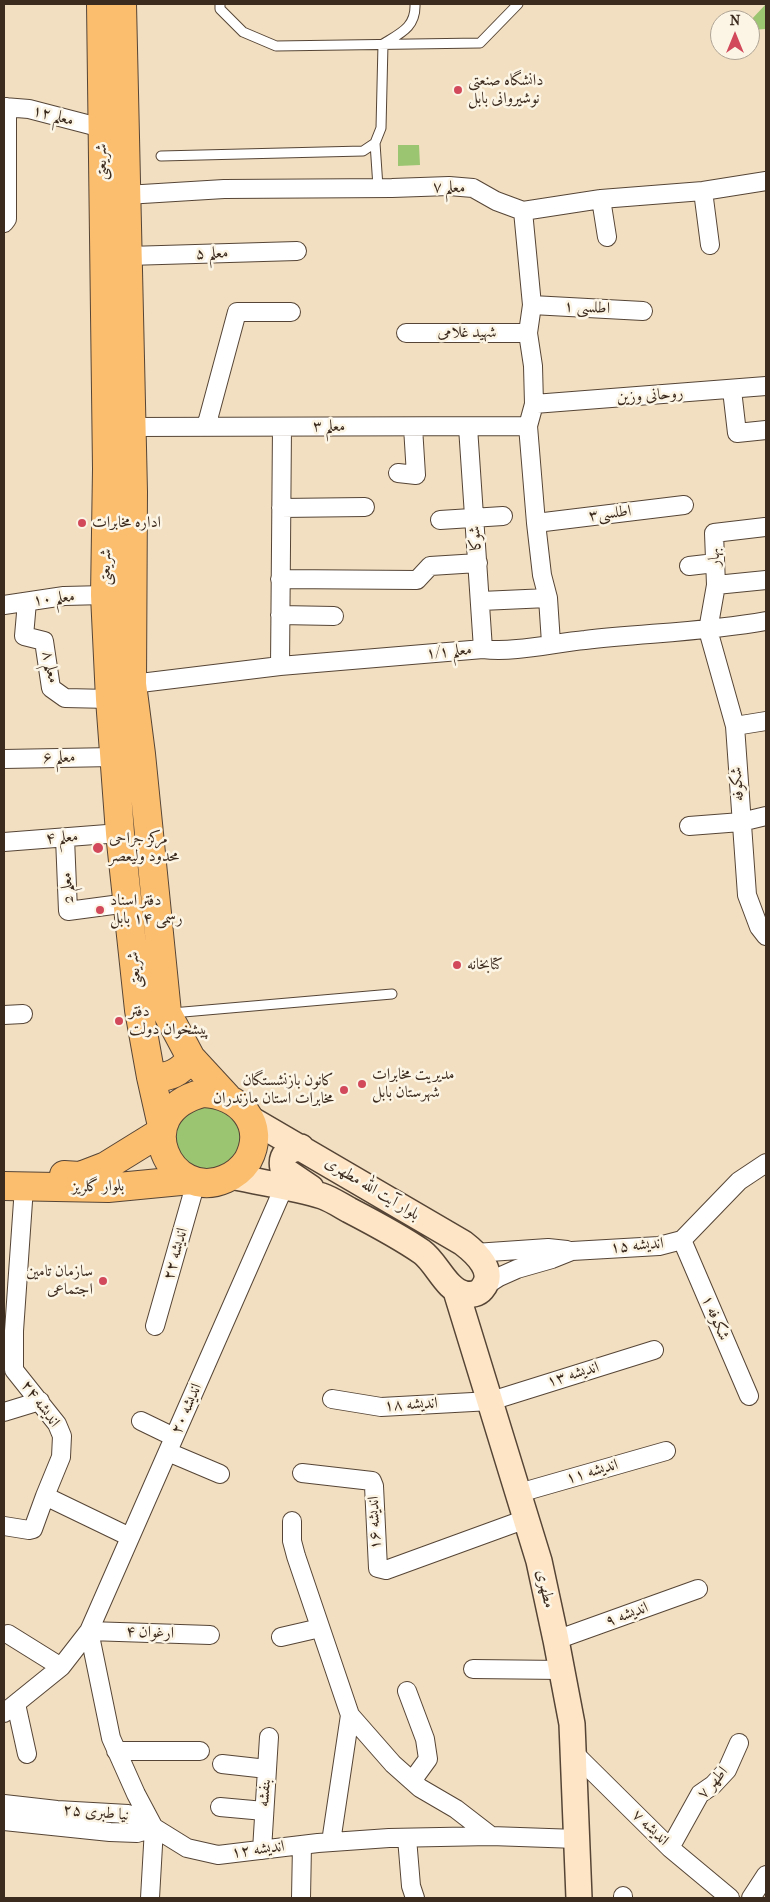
<!DOCTYPE html>
<html>
<head>
<meta charset="utf-8">
<style>
  body { margin:0 }
  #map { position:relative; width:770px; height:1902px; overflow:hidden; background:#f2dfc1; font-family:"IM FELL French Canon",serif }
  canvas { display:block }
  .frame { position:absolute; inset:0; border:5px solid #3b2a1e; pointer-events:none }
  .north { position:absolute; left:710px; top:10px; width:50px; height:50px; box-sizing:border-box; background:#fcf5e5; border:1px solid #afa495; border-radius:50%; rotate:0deg; font-size:14px; font-weight:700; line-height:20px; text-align:center; color:#3b2a1e }
  .north::after { content:''; display:block; margin:auto; width:18px; height:22px; background:#d1495b; clip-path:polygon(50% 0,100% 100%,50% 72%,0 100%) }
</style>
</head>
<body>
<div id="map">
<canvas width="770" height="1902"></canvas>
<div class="frame"></div>
<div class="north">N</div>
</div>
<script>
const g = document.querySelector('canvas').getContext('2d');
g.lineJoin = 'round';
function fill(path, color) {
  g.fillStyle = color;
  g.fill(path, 'evenodd');
}
function stroke(path, color, width, dash) {
  g.strokeStyle = color;
  g.lineWidth = width;
  g.lineCap = dash ? 'butt' : 'round';
  g.setLineDash(dash || []);
  g.stroke(path);
}
function write(font, color, halo, rows, align = 'center') {
  g.font = font + ' "IM FELL French Canon",Amiri,serif';
  g.lineWidth = 5;
  g.setLineDash([]);
  g.textBaseline = 'middle';
  g.strokeStyle = halo;
  g.fillStyle = color;
  for (const [text, x, y, turn = 0] of rows) {
    g.save();
    g.translate(x, y);
    g.rotate((+turn || 0) * Math.PI / 180);
    g.textAlign = isNaN(turn) ? turn : align;
    if (halo) g.strokeText(text, 0, 0);
    g.fillText(text, 0, 0);
    g.restore();
  }
}
fill(new Path2D(`
  M766 4V29L750 30V21Z
  M398 145H419L420 165 398 166Z
  M217 1105 236 1118 242 1140 233 1161 212 1171 192 1167 177 1151 175 1130 179 1120 194 1106Z`), '#9bc571');
const service = new Path2D(`
  M220 4V9L243 32 276 46 480 43 518 4
  M383 44C401 33 416 27 415 4
  M375 143 378 187
  M161 156 363 151 375 143 381 128 383 44
  M172 1013 392 994`);
const minor = new Path2D(`
  M4 107 29 109 102 128
  M703 191 710 245
  M126 195 224 189 392 188 449 186 473 188 496 201 523 211 601 199 703 191 766 181
  M601 199 607 237
  M523 211 532 305 528 333 533 366 534 404 528 426 536 523 542 575 548 598 551 643
  M4 223 7 219V107
  M128 256 297 251
  M532 305 643 311
  M406 333H528
  M732 390 737 433 766 430
  M534 404 766 386
  M130 427 528 426
  M206 427 237 312H291
  M468 427 483 649
  M398 473 416 475 413 427
  M281 508 365 507
  M440 520 503 516
  M536 523 684 505
  M765 527 714 533 716 585 708 630 735 726 747 895 759 927 766 936
  M689 566 715 563
  M280 579 417 580 430 566 478 563
  M716 585 766 580
  M481 601 548 598
  M27 602 24 636 44 641 51 688 65 698 110 699
  M4 605 64 596 105 595
  M280 615 334 616
  M280 666 282 427
  M132 684 280 666 483 649C514 653 553 643 585 640 645 633 706 632 766 621
  M735 726 766 721
  M4 759 114 757
  M689 826 741 822 766 816
  M65 838 68 911 128 903
  M4 842 120 833
  M4 1015 23 1014
  M24 1187 14 1331V1370L57 1424 62 1436 61 1457 45 1496 130 1537
  M682 1240 749 1396
  M475 1253 548 1248 567 1250
  M485 1286 499 1277 517 1269 552 1259 572 1251 659 1246 682 1240 739 1181 766 1163
  M155 1326 196 1182
  M332 1399 381 1407 491 1401 654 1350
  M4 1412 40 1401
  M141 1421 174 1437
  M168 1452 220 1474
  M302 1473 372 1481 374 1486 378 1568 386 1570 526 1519
  M519 1493 666 1451
  M292 1521V1541L296 1556 350 1715 393 1764 420 1788 456 1809 491 1836
  M4 1526 29 1530 33 1529 45 1496
  M89 1631 111 1738 136 1794 153 1826
  M89 1631 210 1635
  M8 1634 61 1667
  M281 1637 320 1628
  M556 1640 698 1589
  M473 1669 562 1670
  M407 1691 425 1739 428 1759 412 1781
  M16 1704 27 1754
  M4 1713 61 1667 89 1631 284 1187
  M116 1751H200
  M574 1753 670 1848 730 1898
  M222 1764 267 1769
  M4 1804 57 1810 128 1814 137 1817 187 1848 218 1855 318 1843 389 1838 491 1836 577 1839
  M220 1807 264 1811
  M4 1821 110 1832 137 1833 154 1828
  M407 1838 411 1886 415 1898
  M331 1842 350 1715
  M670 1848 700 1794 713 1785 727 1770 739 1743
  M262 1850 269 1737
  M150 1898 154 1828
  M301 1898 302 1845
  M623 1898V1896
  M751 1898 766 1875`);
const secondary = new Path2D(`
  M301 1147C288 1150 280 1155 283 1169L311 1188
  M232 1176C262 1183 293 1187 322 1196 331 1199 340 1205 349 1210 374 1223 399 1236 422 1252 437 1263 446 1290 465 1294 471 1295 478 1294 482 1289 497 1272 476 1253 463 1243L249 1118
  M456 1291 539 1561 556 1640 572 1724 579 1898`);
const primary = new Path2D(`
  M101 4 107 469 105 595 110 699 120 833 139 1010 151 1077 162 1126
  M122 4 133 492 132 684 141 754 167 1013 191 1058 227 1097
  M151 1077C169 1078 180 1073 191 1058
  M203 1093C239 1094 267 1124 248 1160 242 1169 235 1175 225 1179 171 1203 126 1113 203 1093Z
  M64 1175 80 1176 106 1166 161 1132
  M4 1186 108 1188 191 1180`);
stroke(service, '#564536', 11);
stroke(minor, '#564536', 20);
stroke(secondary, '#564536', 28);
stroke(primary, '#564536', 30);
stroke(service, '#fff', 9);
stroke(minor, '#fff', 18);
stroke(secondary, '#fde5c5', 25);
stroke(primary, '#fbbd6e', 28);
for (const [x, y, r, color] of [
  [458,90,5,"#d1495b"],
  [82,523,5,"#d1495b"],
  [98,848,6,"#d1495b"],
  [100,910,5,"#d1495b"],
  [457,965,5,"#d1495b"],
  [119,1021,5,"#d1495b"],
  [362,1084,5,"#d1495b"],
  [344,1090,5,"#d1495b"],
  [103,1281,5,"#d1495b"]
]) {
  const dot = new Path2D();
  dot.arc(x, y, r, 0, 2 * Math.PI);
  g.fillStyle = color;
  g.fill(dot);
  stroke(dot, '#fcf5e5', 2);
}
write('16px', '#3b2a1e', '#fcf5e5', [
  ["دانشگاه صنعتی",468,81],
  ["نوشیروانی بابل",468,99],
  ["اداره مخابرات",92,523],
  ["مرکز جراحی",109,839],
  ["محدود ولیعصر",109,857],
  ["دفتر اسناد",110,901],
  ["رسمی ۱۴ بابل",110,919],
  ["کتابخانه",467,965],
  ["دفتر",129,1012],
  ["پیشخوان دولت",129,1030],
  ["مدیریت مخابرات",372,1075],
  ["شهرستان بابل",372,1093],
  ["کانون بازنشستگان",334,1081,"right"],
  ["مخابرات استان مازندران",334,1099,"right"],
  ["سازمان تامین",93,1272,"right"],
  ["اجتماعی",93,1290,"right"]
], 'left');
write('16px', '#3b2a1e', '#fcf5e5', [
  ["معلم ۱۲",53,116,15],
  ["شریعتی",102,162,-91],
  ["معلم ۷",449,188,2],
  ["معلم ۵",212,254,-2],
  ["اطلسی ۱",587,308,3],
  ["شهید غلامی",467,333],
  ["روحانی وزین",650,396,-4],
  ["معلم ۳",329,427],
  ["اطلسی۳",610,514,-7],
  ["شوکا",476,538,-94],
  ["بهار",715,557,-92],
  ["شریعتی",106,567,-89],
  ["معلم ۱۰",54,599,-6],
  ["معلم ۱/۱",449,652,-5],
  ["معلم ۸",50,667,78],
  ["معلم ۶",59,758,-1],
  ["شکوفه",738,784,-94],
  ["معلم ۴",62,838,-4],
  ["معلم 2",68,888,-95],
  ["شریعتی",135,970,-96],
  ["بلوار گلریز",98,1187,-1],
  ["بلوار آیت الله مطهری",372,1189,31],
  ["اندیشه ۱۵",637,1246,-5],
  ["اندیشه ۲۲",176,1254,-74],
  ["شکوفه ۱",715,1318,67],
  ["اندیشه ١٣",573,1375,-17],
  ["اندیشه ۲۴",40,1404,54],
  ["اندیشه ۱۸",411,1405,-3],
  ["اندیشه ۲۰",187,1409,-66],
  ["اندیشه ۱۱",592,1472,-16],
  ["اندیشه ۱۶",375,1523,-92],
  ["مطهری",545,1589,78],
  ["اندیشه ۹",627,1615,-20],
  ["ارغوان ۴",150,1633,2],
  ["اطهر ۷",713,1783,-48],
  ["بنفشه",265,1793,-86],
  ["نیا طبری ۲۵",96,1813,5],
  ["اندیشه ۷",650,1828,44],
  ["اندیشه ۱۲",258,1850,-7]
]);
</script>
</body>
</html>
